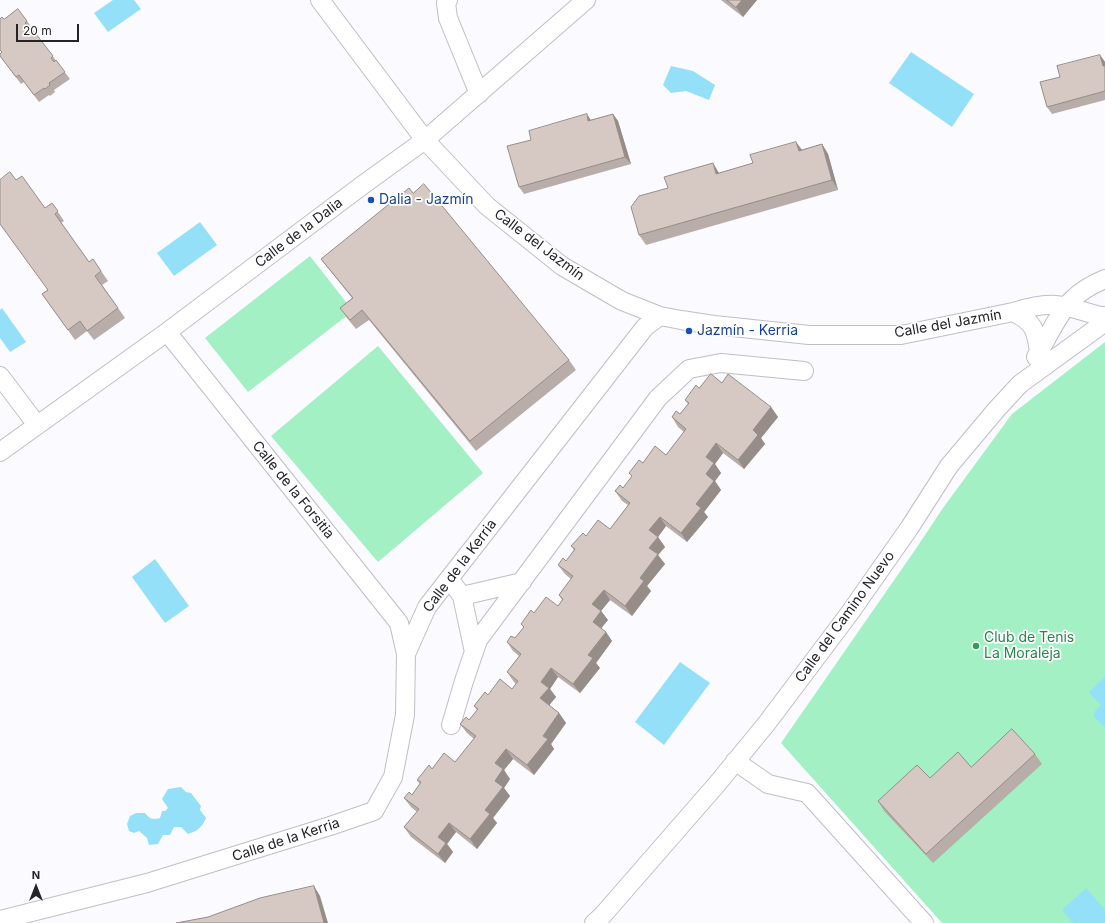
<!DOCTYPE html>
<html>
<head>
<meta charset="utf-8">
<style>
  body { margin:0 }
  #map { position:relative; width:1105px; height:923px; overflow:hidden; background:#fbfafe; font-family:Inter,sans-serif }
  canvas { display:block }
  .north { position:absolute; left:16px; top:867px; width:40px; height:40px; -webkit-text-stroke:3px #fff; paint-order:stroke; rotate:0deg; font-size:11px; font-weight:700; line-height:16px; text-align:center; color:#252328 }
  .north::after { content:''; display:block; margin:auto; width:14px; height:18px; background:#252328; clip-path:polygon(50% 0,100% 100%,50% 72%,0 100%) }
  .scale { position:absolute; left:16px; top:24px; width:63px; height:18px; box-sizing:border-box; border:2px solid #252328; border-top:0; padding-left:5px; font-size:12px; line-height:14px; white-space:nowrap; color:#252328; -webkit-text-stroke:3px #fff; paint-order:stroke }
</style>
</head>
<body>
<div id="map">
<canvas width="1105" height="923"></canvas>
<div class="north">N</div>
<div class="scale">20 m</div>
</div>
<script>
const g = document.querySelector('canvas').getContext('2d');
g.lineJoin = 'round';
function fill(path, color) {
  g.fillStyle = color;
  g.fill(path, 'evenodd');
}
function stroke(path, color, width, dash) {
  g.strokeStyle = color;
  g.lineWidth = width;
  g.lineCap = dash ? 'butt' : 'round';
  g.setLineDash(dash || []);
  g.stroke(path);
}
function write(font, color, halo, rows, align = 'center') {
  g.font = font + ' Inter,sans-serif';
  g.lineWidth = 3.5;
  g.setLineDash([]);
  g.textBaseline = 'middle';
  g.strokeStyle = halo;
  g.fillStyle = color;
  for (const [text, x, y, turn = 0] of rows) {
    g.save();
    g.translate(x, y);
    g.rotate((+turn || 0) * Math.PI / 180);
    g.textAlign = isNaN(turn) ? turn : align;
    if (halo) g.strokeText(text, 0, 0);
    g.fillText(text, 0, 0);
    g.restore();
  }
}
fill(new Path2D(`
  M310 256 353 311 248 392 205 338Z
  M1105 342V923H942L781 743 915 550 943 508 1012 414Z
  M378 346 483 473 378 562 271 436Z`), '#a2f0c3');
fill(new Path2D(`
  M113 0H134L141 9 108 32 94 13Z
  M911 52 974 94 952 127 889 83Z
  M671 66 693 71 715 85 709 100 686 91 671 93 663 85Z
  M200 222 217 245 174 276 157 253Z
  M2 308 26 342 10 352 0 338V310Z
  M155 559 189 606 165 623 132 577Z
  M680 662 710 683 664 745 635 722Z
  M1105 676V727L1094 717 1095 711 1101 705 1090 694 1089 692Z
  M181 787 186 792 191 793 201 806 200 810 206 818C202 827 198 831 188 834L181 827H174L170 835H163L158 844 149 845 147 838 139 831 134 833 129 831 127 824 130 816 136 813H145C150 819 152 820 160 818L162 811H165L168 808 162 799 168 789Z
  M1086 888 1105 910V923H1073L1062 910Z`), '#95e0f9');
const street = new Path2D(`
  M320 0 425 140 487 206 562 266 622 301 660 316 681 320 714 325 809 335H901L1013 312C1027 308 1041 304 1056 305 1071 306 1086 313 1101 316H1105
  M448 0 446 3 448 18 479 94
  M1013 312C1034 322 1036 330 1039 352L1036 357
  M167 332 399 623 406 654
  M1039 352C1048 337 1060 310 1073 299 1082 290 1093 284 1105 279
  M0 376 37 425
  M0 452 167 332 364 184 425 140 586 0
  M449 579 462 596 474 652
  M462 596 522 582
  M451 725 464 681 478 640 658 398 689 369 721 363 804 371
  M735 761 768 784 807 793 924 923
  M0 920 147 883 330 826 374 811 393 777 405 715 406 654 427 607 645 327 660 316
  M594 923 602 916 717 784 767 723 849 614 910 527 949 466 996 410 1020 384 1105 322`);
stroke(street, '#c0bdc8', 20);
stroke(street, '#fff', 18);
fill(new Path2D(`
  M721 0H757L743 17Z
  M0 19 27 21 32 28V29L70 79 54 90 55 92 50 96 49 95 39 102 24 82 21 84 0 56 2 52 0 50Z
  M1100 55 1105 62V100L1052 114 1047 107 1060 77Z
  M613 114 618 121 631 164 524 194 519 187 591 120Z
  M822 144 828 154 838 190 646 245 639 235 668 188 719 173Z
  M16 180 45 208 52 203 64 221 61 223 89 262 93 259 108 281 102 285 125 318 94 340 87 331 75 340 42 294 47 290Z
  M413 193 569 360 576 370 476 451 369 320 356 329 347 318 340 308 352 298 328 268 321 259Z
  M722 383 771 407 778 417 761 438 765 444 744 469 723 453 715 464 721 473 715 481 721 490 704 512 708 517 687 542 666 526 658 537 665 547 658 555 665 564 647 586 651 591 632 616 610 600 601 611 608 620 601 628 606 632 612 641 596 663 600 668 580 693 558 677 550 689 556 697 549 705 559 713 566 723 551 744 554 749 534 775 513 759 504 770 510 779 504 788 510 796 493 818 497 823 477 849 456 832 447 844 453 852 445 863 411 837 404 827 417 812 411 807 404 798 412 795 420 784 417 780 432 769 455 762 474 739 467 733 460 724 469 720 477 710 474 706 488 695 512 689 516 684 514 682 507 672 519 656 513 651 507 642 515 638 524 628 521 624 534 613 558 606 562 600 559 595 571 579 565 574 558 565 566 561 574 550 571 546 586 536 610 529 628 505 622 501 615 491 623 488 632 477 629 473 643 463 666 455 684 432 678 427 672 417 680 414 688 404 685 400 699 388Z
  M1035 754 1042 764 933 863 884 811 878 801 930 778 971 767Z`), '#b8ada8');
fill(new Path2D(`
  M742 0H757L743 17 736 7Z
  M1100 55 1105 62V69L1103 66Z
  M587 114 592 122 588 121Z
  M613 114 618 121 631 164 625 157Z
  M796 142 803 151H799Z
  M822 144 828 154 838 190 832 180Z
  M713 163 719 173 716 174Z
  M771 407 778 417 761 438 765 444 744 469 738 460 753 430Z
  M716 443 723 453 715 464 721 473 715 481 721 490 704 512 708 517 687 542 681 533 696 504 706 474V457Z
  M660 517 666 526 658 537 665 547 658 555 665 564 647 586 651 591 632 616 625 606 640 578 649 548V530Z
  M604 590 610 600 601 611 608 620 599 631 593 622 592 604Z
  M606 632 612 641 596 663 600 668 580 693 573 684 588 655Z
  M551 668 558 677 550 689 556 697 547 708 540 698 541 682Z
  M559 713 566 723 551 744 554 749 534 775 527 765 543 736Z
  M506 749 513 759 504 770 510 779 504 788 510 796 493 818 497 823 477 849 470 839 485 810 495 781V763Z
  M449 823 456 832 447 844 453 852 445 863 438 854V837Z
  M314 886 320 896 328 923H324Z`), '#968d88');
const building = new Path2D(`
  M727 0H742L736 7Z
  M18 9 27 21 25 23 28 26 29 25 53 56 51 58 54 62 56 60 65 72 49 83 50 85 45 89 44 88 34 95 19 75 16 77 0 56V54L2 52 0 50V19L2 17 4 19Z
  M1100 55 1103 66H1105V91L1047 107 1040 82 1060 77 1057 66Z
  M587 114 588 121 613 114 625 157 519 187 507 146 531 140 529 131Z
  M796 142 799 151 822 144 832 180 639 235 631 207 639 196 668 188 664 177 713 163 716 174 753 163 750 155Z
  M10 172 16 180 22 176 45 208 52 203 58 211 55 214 89 262 93 259 101 271 95 276 118 308 87 331 80 321 68 330 42 294 48 290 0 224V180Z
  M424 184 569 360 470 441 362 310 350 320 340 308 353 298 321 259 409 188 413 193Z
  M711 374 722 383 728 374 771 407 753 430 758 435 738 460 716 443 706 457 714 463 706 474 714 481 696 504 701 508 681 533 660 517 649 530 658 537 649 548 658 554 640 578 644 581 625 606 604 590 592 604 601 611 593 622 606 632 588 655 593 658 573 684 551 668 541 682 549 688 540 698 559 713 543 736 548 739 527 765 506 749 495 763 503 769 495 781 503 787 485 810 490 814 470 839 449 823 438 837 446 843 438 854 404 827 419 809 404 798 409 792 412 795 421 782 417 780 429 765 432 769 444 753 455 762 476 736 460 724 466 717 469 720 478 709 474 706 485 692 488 695 500 679 512 689 518 681 507 672 521 654 507 642 511 636 515 638 524 627 521 624 531 610 534 613 546 597 558 606 563 599 559 595 573 576 558 565 563 558 566 561 575 549 571 546 583 533 586 536 598 520 610 529 630 503 615 491 620 485 623 488 632 476 629 473 639 460 643 463 655 446 666 455 686 429 672 417 676 411 680 414 689 403 685 400 696 385 699 388Z
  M1012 729 1035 754 926 854 878 801 917 765 930 778 958 752 971 767Z
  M314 886 324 923H176L208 917 260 898Z`);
fill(building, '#d6c9c3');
stroke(building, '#968d88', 1);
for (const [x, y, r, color] of [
  [371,200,4,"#1a4fb4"],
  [689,331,4,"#1a4fb4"],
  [976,646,4,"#2e9e5b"]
]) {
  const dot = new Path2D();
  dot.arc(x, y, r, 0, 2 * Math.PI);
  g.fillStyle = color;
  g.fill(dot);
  stroke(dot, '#fff', 1.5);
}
write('14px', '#164399', '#fff', [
  ["Dalia - Jazmín",379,200],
  ["Jazmín - Kerria",697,331]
], 'left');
write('14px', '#252328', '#fff', [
  ["Calle de la Dalia",299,233,-37],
  ["Calle del Jazmín",539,245,37],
  ["Calle del Jazmín",948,324,-10],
  ["Calle de la Forsitia",293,490,51],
  ["Calle de la Kerria",460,566,-53],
  ["Calle del Camino Nuevo",845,617,-54],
  ["Calle de la Kerria",286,840,-18]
]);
write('14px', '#27864d', '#fff', [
  ["Club de Tenis",984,638],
  ["La Moraleja",984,654]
], 'left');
</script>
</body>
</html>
